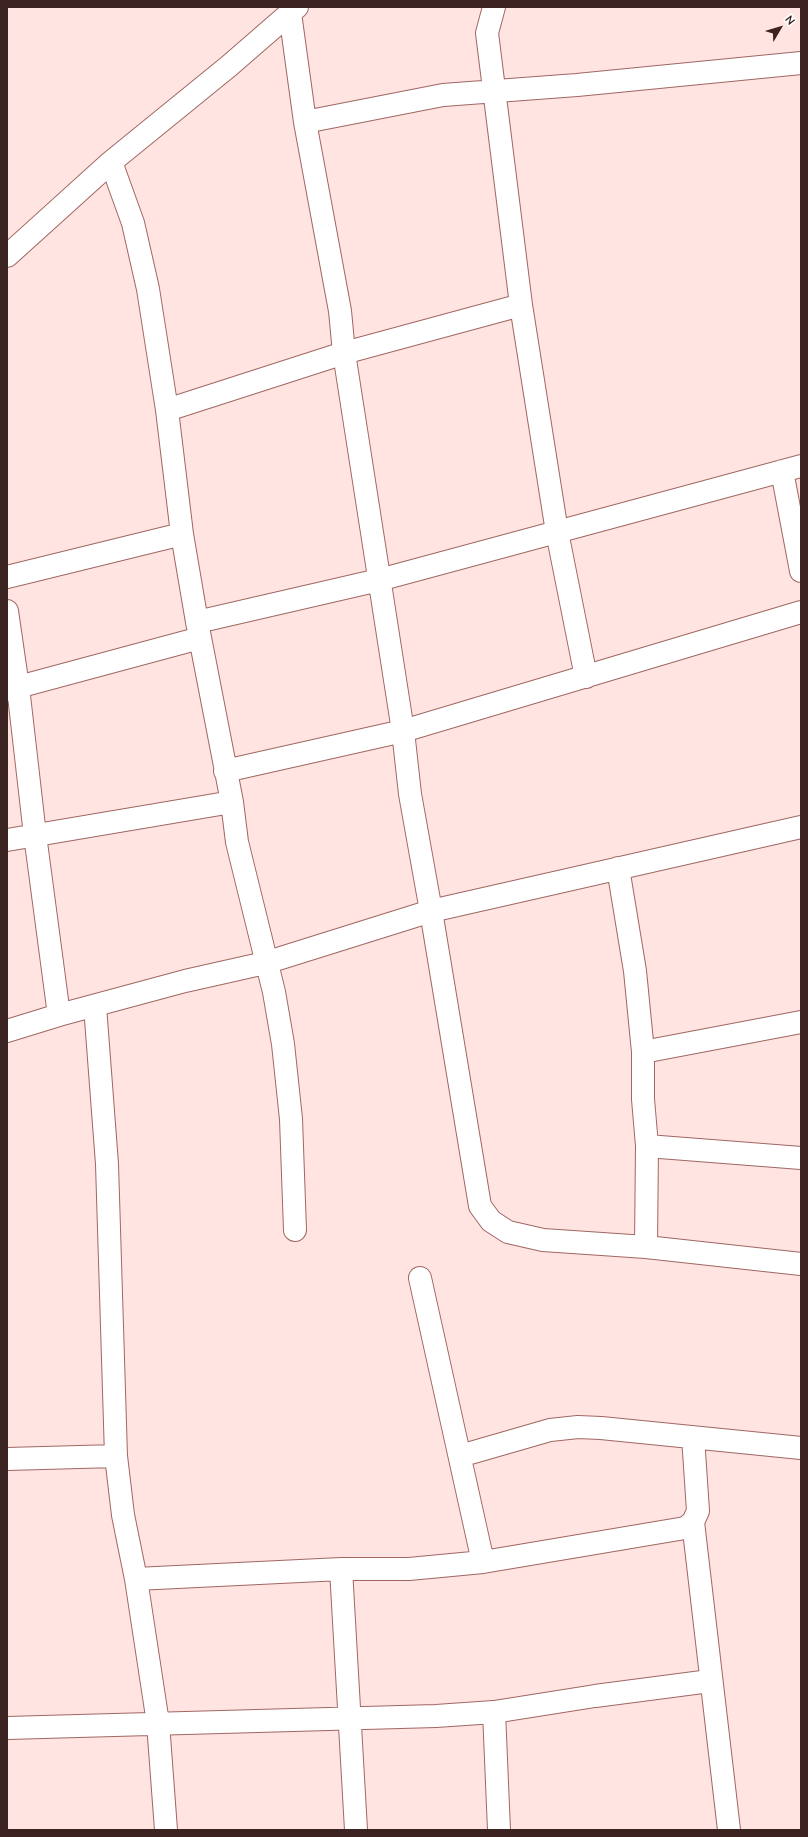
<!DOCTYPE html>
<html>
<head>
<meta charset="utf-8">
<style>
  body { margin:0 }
  #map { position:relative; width:808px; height:1837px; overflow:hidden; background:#ffe4e1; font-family:"Nunito Sans",sans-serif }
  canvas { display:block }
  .frame { position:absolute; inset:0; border:8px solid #3b2321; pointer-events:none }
  .north { position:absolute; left:760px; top:8px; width:40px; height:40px; -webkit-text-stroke:3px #fff; paint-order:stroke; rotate:52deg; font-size:11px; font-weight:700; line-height:16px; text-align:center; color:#3b2321 }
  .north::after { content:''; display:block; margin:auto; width:14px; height:18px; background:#3b2321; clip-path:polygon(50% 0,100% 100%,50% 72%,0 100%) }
</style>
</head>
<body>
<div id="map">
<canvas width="808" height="1837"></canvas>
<div class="frame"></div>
<div class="north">N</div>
</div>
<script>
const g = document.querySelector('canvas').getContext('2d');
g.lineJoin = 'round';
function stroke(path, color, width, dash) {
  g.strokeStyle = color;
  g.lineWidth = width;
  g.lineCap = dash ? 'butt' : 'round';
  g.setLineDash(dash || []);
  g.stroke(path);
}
const minor = new Path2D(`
  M494 7 487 33 521 305 557 532 586 677
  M305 122 443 95 577 85 801 63
  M111 162 133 223 148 289 167 410 182 534 197 622 232 802 237 842 274 992 283 1044 291 1119 295 1230
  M7 256 111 162 229 66 297 7
  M167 410 344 353 521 305
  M782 471 801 571
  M7 577 182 534
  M7 611 18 687 35 835 59 1015 185 981 265 963 431 911 410 794 403 731 344 353 340 311 305 122 290 13
  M197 622 379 580 801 466
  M7 690 200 638
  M225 771 403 731 801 612
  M801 827 431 911 480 1206 491 1221 508 1232 543 1240 646 1247 801 1264
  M7 840 232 802
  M618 868 635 971 643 1052V1099L647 1146 646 1247
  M95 1006 107 1164 116 1456 123 1515 136 1579 158 1723 166 1830
  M7 1031 59 1015
  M643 1052 801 1022
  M647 1146 801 1158
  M420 1278 483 1562
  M460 1456 550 1430 578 1427 601 1428 801 1448
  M7 1459 116 1456
  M693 1522 729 1830
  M341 1569 356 1830
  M136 1579 341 1569H409L483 1562 685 1528 693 1522 698 1511 693 1437
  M494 1712 499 1830
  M7 1728 436 1716 494 1712 595 1696 710 1681`);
stroke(minor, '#a06762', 24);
stroke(minor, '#fff', 22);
</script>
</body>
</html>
